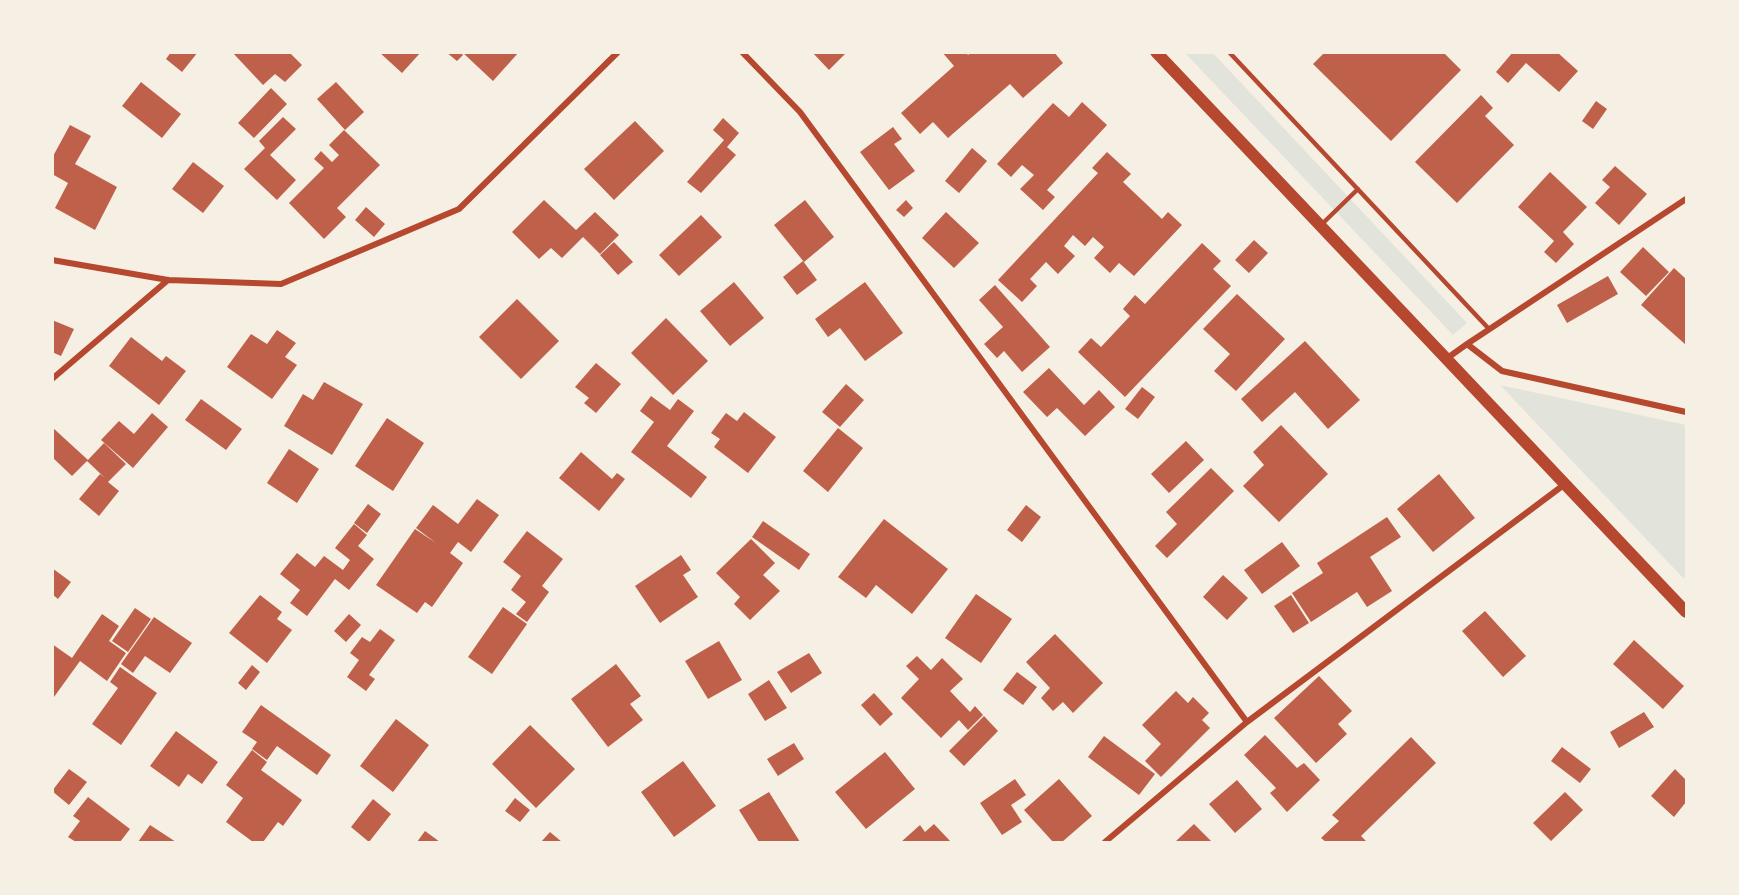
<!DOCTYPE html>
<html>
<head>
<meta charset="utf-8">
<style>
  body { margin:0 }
  #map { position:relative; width:1739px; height:895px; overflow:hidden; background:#f6efe4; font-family:Arial,sans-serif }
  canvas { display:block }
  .frame { position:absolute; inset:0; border:54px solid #f6efe4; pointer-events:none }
</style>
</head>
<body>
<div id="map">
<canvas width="1739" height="895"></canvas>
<div class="frame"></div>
</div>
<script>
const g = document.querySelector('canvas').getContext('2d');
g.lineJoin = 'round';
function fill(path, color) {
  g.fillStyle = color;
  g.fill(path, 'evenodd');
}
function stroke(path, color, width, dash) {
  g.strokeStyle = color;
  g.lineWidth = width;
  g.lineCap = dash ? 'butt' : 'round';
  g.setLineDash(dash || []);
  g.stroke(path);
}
fill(new Path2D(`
  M1185 53H1213L1467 323 1453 335Z
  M1500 385 1686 425V576L1684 579Z`), '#e2e4dc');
fill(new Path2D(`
  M171 52H198L182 72 166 59Z
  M232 52H289L302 65 285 82 275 74 263 85Z
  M379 52H421L402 73Z
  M446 52H461L463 55 457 61Z
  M462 52H519L493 81Z
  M812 52H847L829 70Z
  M942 52H966L968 55 971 52H1054L1063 63 1023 98 1010 84 948 138 933 122 920 134 901 113 954 66Z
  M1325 52H1443L1461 70 1391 141 1313 64Z
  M1513 52H1557L1578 71 1559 92 1526 63 1508 83 1496 72Z
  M141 82 181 114 162 138 122 106Z
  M336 82 364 112 345 130 317 99Z
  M271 88 287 104 254 138 238 123Z
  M1481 95 1493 108 1485 116 1514 145 1457 203 1415 162Z
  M1596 101 1607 109 1593 129 1582 121Z
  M1082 102 1107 125 1047 190 1055 197 1043 210 1020 189 1034 175 1022 165 1011 177 997 164 1053 103 1069 117Z
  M283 117 296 129 270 155 296 180 277 200 244 169 265 148 259 141Z
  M723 118 739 133 727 147 736 155 701 193 687 182 724 140 713 130Z
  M635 121 664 151 614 200 584 169Z
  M70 125 91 136 75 164 117 187 95 230 55 208 68 183 52 174V158Z
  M893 127 902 139 894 144 915 171 889 190 860 152Z
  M344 130 380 165 337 208 346 217 324 239 289 203 324 168 314 159 321 151 332 162 339 155 329 145Z
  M972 148 987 161 959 193 945 181Z
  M1107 152 1131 174 1123 182 1162 219 1168 212 1182 225 1134 276 1119 263 1110 273 1094 258 1104 247 1093 237 1085 246 1073 235 1064 246 1075 256 1058 274 1046 262 1030 279 1037 286 1022 302 998 280 1098 173 1092 168Z
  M193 162 224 186 203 213 172 189Z
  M1615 166 1647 194 1619 225 1595 203 1610 187 1602 180Z
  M1550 172 1587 207 1563 232 1574 244 1556 263 1544 252 1554 241 1518 207Z
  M544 200 576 230 595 212 619 235 600 254 583 237 562 258 551 248 539 259 512 232Z
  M805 200 834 237 804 262 774 225Z
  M906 200 913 208 904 217 896 210Z
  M366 207 385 224 374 237 355 220Z
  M946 212 979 243 954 268 922 238Z
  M701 215 722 237 679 276 659 255Z
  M1254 240 1268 253 1249 273 1235 260Z
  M614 242 633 262 618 275 600 255Z
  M1202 243 1221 261 1213 269 1231 286 1125 397 1078 352 1091 338 1101 347 1130 316 1123 309 1135 295 1145 304Z
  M1643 247 1669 272 1646 296 1620 272Z
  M803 261 817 280 797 295 783 277Z
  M1674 268 1686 279V345L1641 305Z
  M1608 276 1618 294 1567 323 1557 305Z
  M734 282 764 318 730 346 700 311Z
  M865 282 903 333 865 361 840 328 828 337 815 319Z
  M995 285 1050 347 1022 372 1004 351 997 358 984 344 1003 327 979 300Z
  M1237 294 1285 339 1236 391 1214 371 1230 354 1203 329Z
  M517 299 559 341 521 379 479 337Z
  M666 318 708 361 673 395 631 353Z
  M52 320 74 329 61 356 52 352Z
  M277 330 296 343 285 357 297 365 272 399 227 367 251 334 267 344Z
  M131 337 162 361 166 356 186 371 159 405 109 366Z
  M1305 341 1360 400 1328 429 1295 392 1262 422 1241 399Z
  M596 363 621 384 596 413 584 403 589 398 575 387Z
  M1049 368 1084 405 1099 390 1115 407 1085 436 1057 408 1047 417 1023 392Z
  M324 382 363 404 332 455 284 426 303 394 313 400Z
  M846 384 864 400 840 427 822 412Z
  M1142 387 1155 397 1138 419 1125 409Z
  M651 396 670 410 678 399 694 411 667 446 707 477 691 498 631 452 654 422 640 411Z
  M201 399 242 429 226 450 185 420Z
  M744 412 776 437 748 473 714 447 720 439 711 433 726 413 737 421Z
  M152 413 168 427 133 468 101 440 119 421 134 434Z
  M387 418 424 443 393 491 355 466Z
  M1281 425 1328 474 1279 522 1243 486 1264 465 1253 452Z
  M52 427 88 460 72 476 52 457Z
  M838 428 863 448 828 492 803 471Z
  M1186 441 1204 460 1169 493 1151 474Z
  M104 443 126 464 108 482 119 491 99 516 79 499 100 474 105 478 87 461Z
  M289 449 319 469 297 503 267 483Z
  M581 452 612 479 617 473 625 479 599 511 559 478Z
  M1211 468 1234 491 1167 558 1155 546 1177 524 1166 512Z
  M1439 474 1475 518 1433 552 1397 509Z
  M477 499 499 515 471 552 458 542 450 553 463 563 432 607 425 602 417 613 376 585 415 529 436 543 416 528 433 505 458 524Z
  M368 504 381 514 367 533 354 523Z
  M1026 505 1041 517 1022 542 1007 530Z
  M1387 517 1401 537 1370 557 1392 591 1367 607 1357 592 1311 622 1292 593 1323 573 1317 563Z
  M884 519 948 569 912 614 876 585 866 598 838 577Z
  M763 521 810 554 799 570 752 537Z
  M354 524 367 535 358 546 374 559 349 590 335 579 307 616 290 603 300 590 280 574 297 553 315 567 324 556 343 570 350 560 335 548Z
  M527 531 563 559 542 586 549 592 527 622 516 614 526 602 511 590 521 576 503 562Z
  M751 539 775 563 763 575 780 591 750 620 734 604 740 597 716 573Z
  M1282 542 1300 566 1262 594 1244 570Z
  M681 555 691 570 683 575 698 597 660 623 635 586Z
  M52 568 71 582 58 599 52 594Z
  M1223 575 1248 598 1227 620 1203 597Z
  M976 594 1012 619 981 663 945 638Z
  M260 595 282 612 277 619 292 630 267 663 229 633Z
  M1291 595 1309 623 1293 633 1274 606Z
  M503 607 527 624 492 674 468 657Z
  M135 608 151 619 128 652 112 641Z
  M1485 611 1526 656 1503 677 1462 631Z
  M102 614 119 626 109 641 126 653 107 681 80 661 54 697 52 644 72 658Z
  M349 614 361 625 346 642 334 631Z
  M154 617 192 643 170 673 145 656 133 673 121 664Z
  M380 629 395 640 369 675 375 679 366 691 347 677 359 660 350 653 362 637 370 642Z
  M1055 634 1103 683 1073 713 1063 702 1053 711 1041 698 1050 688 1026 662Z
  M1634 640 1684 686 1663 709 1613 664Z
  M719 641 742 680 708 699 685 661Z
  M809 653 822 673 791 693 777 672Z
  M917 656 931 670 942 658 963 679 950 691 970 712 975 706 983 715 968 730 959 720 941 738 901 698 919 679 906 666Z
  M616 664 641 696 630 704 643 720 608 747 571 699Z
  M252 665 260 672 246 690 238 683Z
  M120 667 157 693 121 745 92 724 118 688 110 682Z
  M1017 672 1037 687 1023 705 1003 690Z
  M1319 676 1352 711 1338 724 1347 734 1316 763 1274 718Z
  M769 680 787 708 765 721 748 694Z
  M1176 691 1188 703 1193 697 1209 713 1202 720 1210 728 1161 777 1145 761 1161 744 1142 725Z
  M874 693 893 714 880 726 861 705Z
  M261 705 331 755 317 775 277 746 267 760 252 749 257 742 242 732Z
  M1644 712 1654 727 1619 748 1610 732Z
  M984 716 998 731 964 766 949 751Z
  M396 719 429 745 393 792 360 766Z
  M530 725 575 769 536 808 492 764Z
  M176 731 218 762 202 784 188 774 179 787 150 766Z
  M1265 735 1297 768 1304 763 1320 780 1287 812 1270 793 1276 788 1244 755Z
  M1104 736 1155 774 1139 795 1088 757Z
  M1411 737 1436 763 1361 836 1367 842H1326L1321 838 1339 821 1332 815Z
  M794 743 804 759 778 776 767 759Z
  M1562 747 1591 769 1580 783 1551 761Z
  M252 750 267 762 261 770 302 800 283 826 278 822 263 842H253L226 822 243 798 226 785Z
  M885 752 915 789 866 829 835 792Z
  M683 761 716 806 674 837 641 792Z
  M69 769 87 782 69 805 52 791Z
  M1675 769 1686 780V802L1674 817 1651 796Z
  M1015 779 1026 795 1011 805 1022 822 1002 835 980 803Z
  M1059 779 1092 816 1062 842H1053L1024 810Z
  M1237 780 1262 809 1235 833 1209 804Z
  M769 792 800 842H759L739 810Z
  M1565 792 1583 810 1551 841 1533 823Z
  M88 797 130 829 120 842H76L68 837 80 821 73 816Z
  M515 798 530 810 520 822 505 811Z
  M373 799 391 814 369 842 351 827Z
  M934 824 951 842H901L920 825 925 832Z
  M1194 824 1212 842H1175Z
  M150 825 176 842H138Z
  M425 831 440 842H417Z
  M550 832 562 842H541Z`), '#bf614a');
stroke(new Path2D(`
  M1229 52 1489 329
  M1321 225 1358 189`), '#b5482f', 4.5);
stroke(new Path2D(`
  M742 52 800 112 1247 722
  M52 260 168 280 281 284 459 209 618 52
  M1467 344 1686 199
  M1446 359 1467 344 1502 371 1686 412
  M52 379 168 280
  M1105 842 1247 722 1565 484`), '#b5482f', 6);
stroke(new Path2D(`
  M1156 52 1686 612`), '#b5482f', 12);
</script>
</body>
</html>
